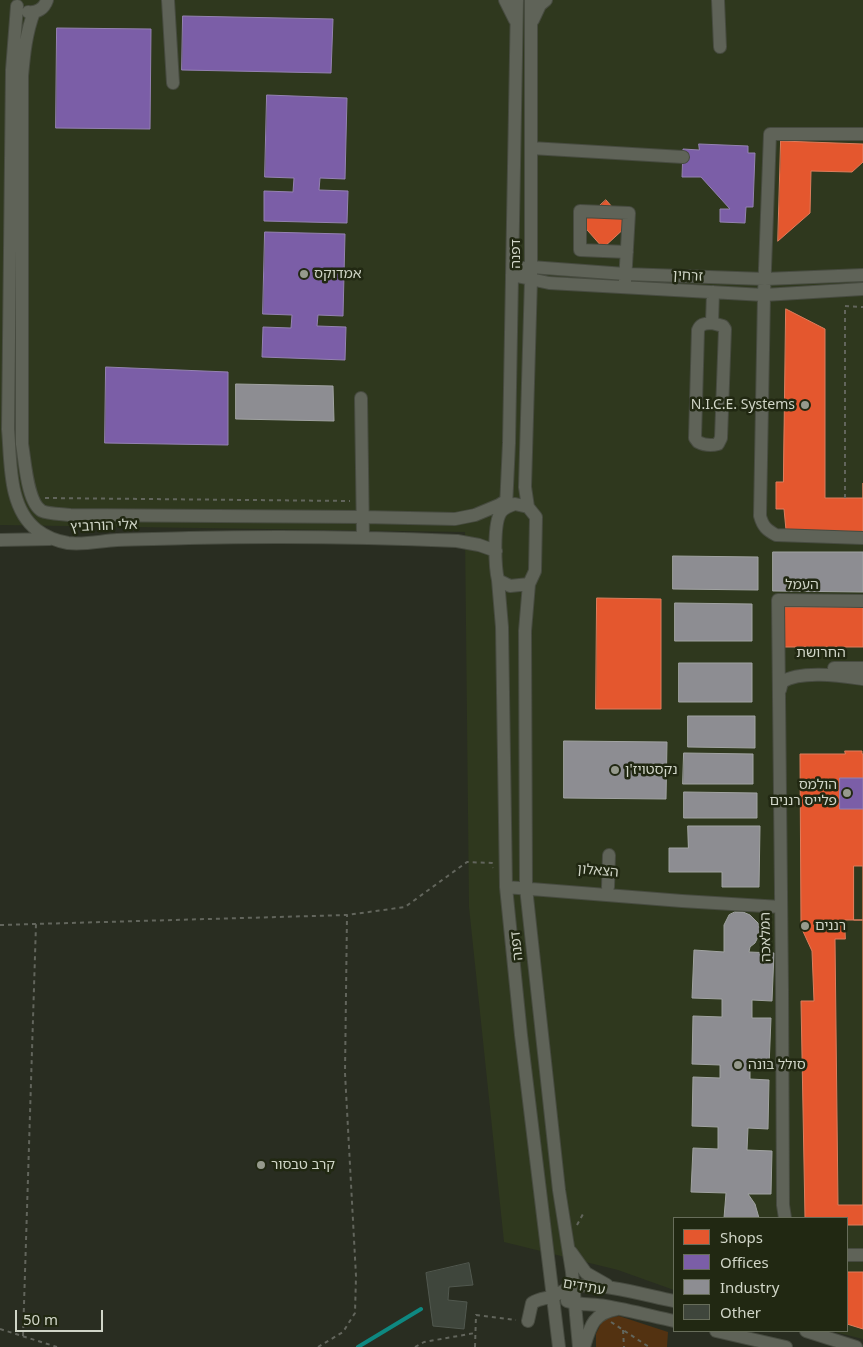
<!DOCTYPE html>
<html>
<head>
<meta charset="utf-8">
<style>
  body { margin:0 }
  #map { position:relative; width:863px; height:1347px; overflow:hidden; background:#292d21; font-family:"Noto Sans",sans-serif }
  canvas { display:block }
  .legend { position:absolute; left:673px; top:1217px; width:175px; height:115px; box-sizing:border-box; background:#212812; border:1px solid #676d5a; margin:0; padding:6px 9px; list-style:none; font-size:15px; color:#d0d5c7 }
  .legend li { display:flex; align-items:center; gap:10px; height:25px }
  .legend b { width:25px; border:1px solid #676d5a }
  .scale { position:absolute; left:15px; top:1310px; width:88px; height:22px; box-sizing:border-box; border:2px solid #d0d5c7; border-top:0; padding-left:6px; font-size:15px; line-height:18px; white-space:nowrap; color:#d0d5c7; -webkit-text-stroke:4px #212812; paint-order:stroke }
</style>
</head>
<body>
<div id="map">
<canvas width="863" height="1347"></canvas>
<ul class="legend">
<li><b style="height:14px;background:#e4572e"></b>Shops</li>
<li><b style="height:14px;background:#7b5ea7"></b>Offices</li>
<li><b style="height:14px;background:#8d8d92"></b>Industry</li>
<li><b style="height:14px;background:#3f463c"></b>Other</li>
</ul>
<div class="scale">50 m</div>
</div>
<script>
const g = document.querySelector('canvas').getContext('2d');
g.lineJoin = 'round';
function fill(path, color) {
  g.fillStyle = color;
  g.fill(path, 'evenodd');
}
function stroke(path, color, width, dash) {
  g.strokeStyle = color;
  g.lineWidth = width;
  g.lineCap = dash ? 'butt' : 'round';
  g.setLineDash(dash || []);
  g.stroke(path);
}
function write(font, color, halo, rows, align = 'center') {
  g.font = font + ' "Noto Sans","Noto Sans Hebrew",sans-serif';
  g.lineWidth = 5;
  g.setLineDash([]);
  g.textBaseline = 'middle';
  g.strokeStyle = halo;
  g.fillStyle = color;
  for (const [text, x, y, turn = 0] of rows) {
    g.save();
    g.translate(x, y);
    g.rotate((+turn || 0) * Math.PI / 180);
    g.textAlign = isNaN(turn) ? turn : align;
    if (halo) g.strokeText(text, 0, 0);
    g.fillText(text, 0, 0);
    g.restore();
  }
}
fill(new Path2D(`
  M0 0H863V1339L831 1331H847V1218H674V1290L618 1270 504 1242 469 907 465 532 0 525Z`), '#2f381e');
fill(new Path2D(`
  M619 1316 668 1332 667 1347H596V1334L603 1319Z`), '#533211');
const shops = new Path2D(`
  M781 141 863 144V162L852 172 811 171 810 213 778 241Z
  M606 200 628 225 603 248 581 223Z
  M786 309 825 329V498H863V483V533L786 530 784 509H776V482H783Z
  M597 598 661 599V709H596Z
  M782 607H863V647H782Z
  M845 751H862V754H863V1225H847V1218H805L801 1001H814L812 951 801 927 800 754H845Z
  M854 866H863V920H854Z
  M845 920H863V1205H838L835 939H845Z
  M847 1272H863V1329L847 1324Z`);
fill(shops, '#e4572e');
stroke(shops, '#de7d5c', 1);
const offices = new Path2D(`
  M183 16 333 19 331 73 182 70Z
  M57 28 151 29 150 129 56 128Z
  M267 95 347 98 345 179 320 178 319 190 348 191 347 223 264 221V191L293 192 294 178 265 177Z
  M699 144 748 146V153H755L753 207H746L745 223 720 222V209H730L701 177H682L683 149 699 150Z
  M265 232 345 234 343 316 318 315 317 326 346 327 345 360 262 357 263 327 291 328 292 315 263 314Z
  M106 367 228 372V445L105 443Z
  M840 778H863V809H840Z`);
fill(offices, '#7b5ea7');
stroke(offices, '#9482b1', 1);
const industry = new Path2D(`
  M236 384 333 386 334 421 236 419Z
  M773 552H863V592L773 591Z
  M673 556 758 557V590L673 589Z
  M675 603 752 604V641H675Z
  M679 663H752V702H679Z
  M688 716H755V748L688 747Z
  M564 741 667 742 666 799 564 798Z
  M684 753 753 754V784H683Z
  M684 792 757 793V818H684Z
  M688 826H760L759 887H722V872H669V848H688Z
  M735 912H743L750 915 758 923 760 929 759 935 755 943 750 947 749 952 774 953 772 1001 752 1000V1018H771L769 1067 750 1066V1079L769 1080 768 1129 748 1128 747 1150 772 1151 771 1194H748L755 1204 759 1218H724L726 1193 691 1192 693 1148 718 1149V1127L692 1126 693 1077 720 1078V1065L692 1064 693 1016 722 1017V999L692 998 694 950 724 952V925L729 915Z`);
fill(industry, '#8d8d92');
stroke(industry, '#a1a3a2', 1);
stroke(new Path2D(`
  M358 1347 421 1309`), '#0e8881', 4);
const building = new Path2D(`
  M469 1263 473 1285 449 1287 448 1300 467 1302 464 1329 433 1326 426 1273Z`);
fill(building, '#3f463c');
stroke(building, '#51584f', 1);
const minor = new Path2D(`
  M168 0 173 83
  M505 0 515 20
  M718 0 720 47
  M17 6 12 70 8 429C11 462 8 508 37 530 46 537 57 541 68 543 84 545 101 541 117 540 141 539 165 539 189 538 278 536 368 537 457 541L479 545 496 551
  M28 12C37 13 44 9 47 0
  M34 12C26 33 24 54 22 76V444C25 460 27 503 42 511 48 514 63 514 70 515L363 517 455 519 475 515 499 505 507 500
  M533 20 540 5 546 0
  M863 134H770L764 295 760 516C763 527 767 530 776 535L863 538
  M531 148 683 157
  M524 268 531 267 625 274 765 279 863 275
  M512 275 549 283 764 295 863 289
  M625 282 629 213 580 211V250L627 252
  M712 323 723 326 725 329 721 438 718 444C711 446 704 445 698 442L695 438 698 330C701 323 705 324 712 323Z
  M712 323 713 292
  M361 398 363 538
  M515 504 528 507 536 517 535 571 529 584 510 586 498 580C495 567 493 523 501 512 505 507 509 506 515 504Z
  M506 507 509 443 517 0
  M528 507 525 487 531 279V0
  M0 540 50 539
  M498 580 502 627 506 887 521 1035 559 1347
  M529 584 525 631 526 888 559 1190 572 1272 579 1347
  M834 668H863
  M780 690 782 682C801 670 841 676 863 679
  M506 887 682 901 781 907
  M608 887 609 855
  M785 1218 783 1205 782 989 778 600 863 601
  M571 1252 586 1273 607 1285
  M847 1255H863
  M567 1301C579 1305 592 1304 605 1306 629 1310 651 1316 674 1321
  M528 1321 532 1303C540 1298 545 1299 554 1296 561 1293 568 1287 575 1286 605 1283 644 1295 674 1301
  M716 1331 786 1347
  M806 1331 856 1347
  M584 1347C590 1327 593 1313 617 1309`);
stroke(minor, '#474b40', 14);
stroke(new Path2D(`
  M45 498 350 501
  M845 498V306L863 307
  M0 925 347 915 405 907 467 862 492 863 493 868
  M577 1225 583 1214
  M611 1322 649 1347
  M0 1329 57 1347
  M623 1330 624 1347
  M23 1336 36 924
  M318 1347 343 1332 355 1313 356 1276 345 1073 347 915
  M415 1347 424 1342 475 1333
  M475 1347 476 1315 516 1320`), '#62655c', 2, [4, 4]);
stroke(minor, '#5f6358', 12);
for (const [x, y, r, color] of [
  [304,274,5,"#969a8d"],
  [805,405,5,"#969a8d"],
  [615,770,5,"#969a8d"],
  [847,793,5,"#969a8d"],
  [805,926,5,"#969a8d"],
  [738,1065,5,"#969a8d"],
  [261,1165,5,"#969a8d"]
]) {
  const dot = new Path2D();
  dot.arc(x, y, r, 0, 2 * Math.PI);
  g.fillStyle = color;
  g.fill(dot);
  stroke(dot, '#212812', 2);
}
write('14px', '#d0d5c7', '#212812', [
  ["דפנה",516,254,-90],
  ["זרחין",688,276,3],
  ["אלי הורוביץ",104,526,-2],
  ["העמל",802,585],
  ["החרושת",821,653],
  ["הצאלון",598,871,5],
  ["המלאכה",766,937,-91],
  ["דפנה",517,946,-96],
  ["עתידים",584,1287,10]
]);
write('14px', '#d0d5c7', '#212812', [
  ["אמדוקס",314,274],
  ["N.I.C.E. Systems",795,405,"right"],
  ["נקסטויז'ן",625,770],
  ["הולמס",837,785,"right"],
  ["פלייס רננים",837,801,"right"],
  ["רננים",815,926],
  ["סולל בונה",748,1065],
  ["קרב טבסור",271,1165]
], 'left');
</script>
</body>
</html>
